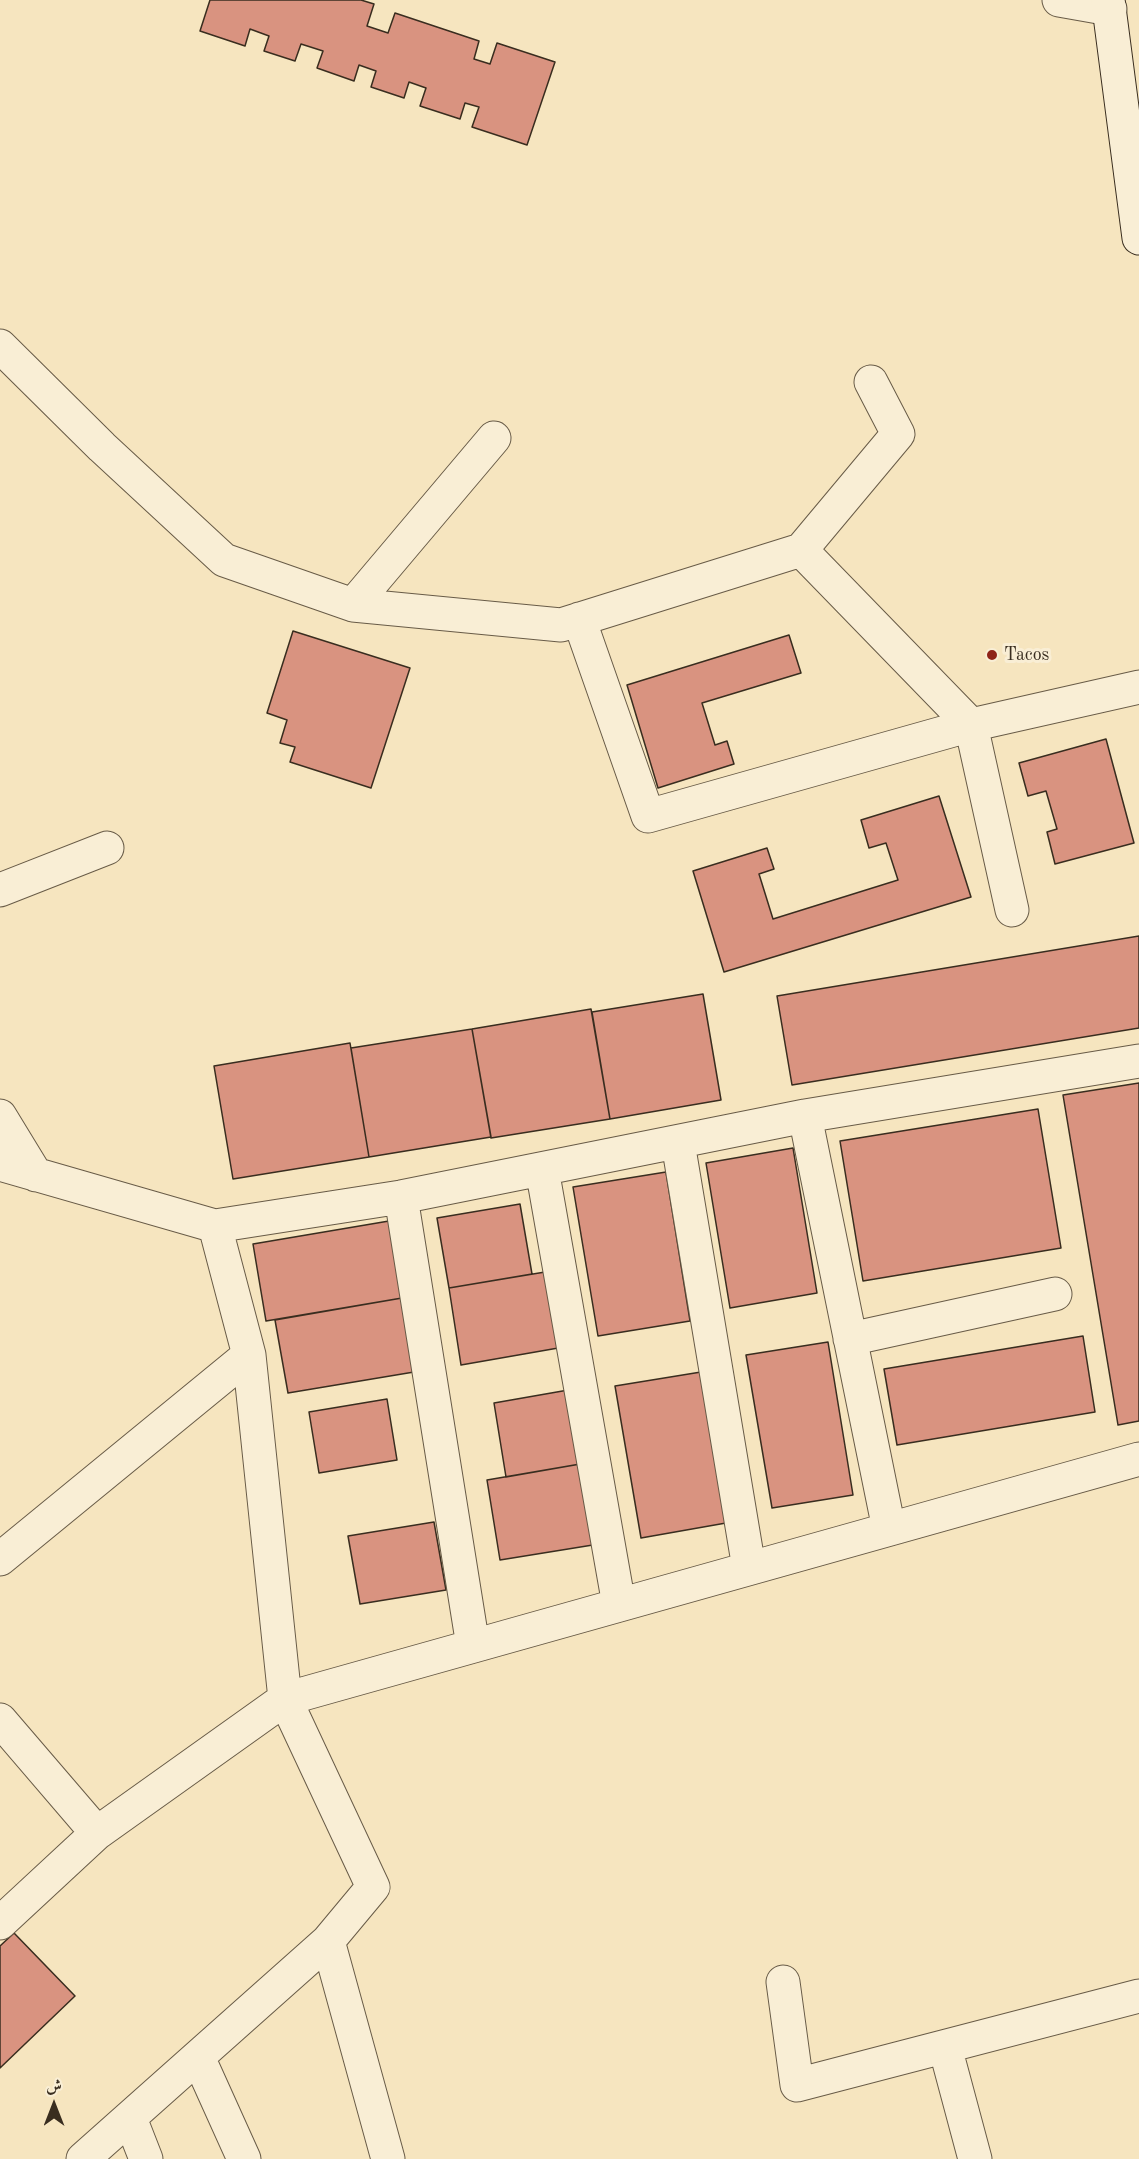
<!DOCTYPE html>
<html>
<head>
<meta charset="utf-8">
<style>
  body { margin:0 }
  #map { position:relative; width:1139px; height:2159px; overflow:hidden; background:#f6e5bf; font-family:"Old Standard TT",Amiri,serif }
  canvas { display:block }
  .north { position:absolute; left:24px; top:2075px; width:60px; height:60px; -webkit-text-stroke:4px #f9eed5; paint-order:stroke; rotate:0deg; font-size:16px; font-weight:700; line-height:24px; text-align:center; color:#392d1f }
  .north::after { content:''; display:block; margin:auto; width:21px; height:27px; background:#392d1f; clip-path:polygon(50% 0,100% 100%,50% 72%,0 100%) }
</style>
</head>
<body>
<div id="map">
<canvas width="1139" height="2159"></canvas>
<div class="north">ش</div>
</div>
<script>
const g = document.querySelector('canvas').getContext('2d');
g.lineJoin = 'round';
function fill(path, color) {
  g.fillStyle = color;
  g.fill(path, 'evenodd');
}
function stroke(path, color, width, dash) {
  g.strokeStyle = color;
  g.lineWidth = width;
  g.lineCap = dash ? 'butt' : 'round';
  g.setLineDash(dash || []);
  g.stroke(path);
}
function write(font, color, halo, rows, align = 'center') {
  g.font = font + ' "Old Standard TT",serif';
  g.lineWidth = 6;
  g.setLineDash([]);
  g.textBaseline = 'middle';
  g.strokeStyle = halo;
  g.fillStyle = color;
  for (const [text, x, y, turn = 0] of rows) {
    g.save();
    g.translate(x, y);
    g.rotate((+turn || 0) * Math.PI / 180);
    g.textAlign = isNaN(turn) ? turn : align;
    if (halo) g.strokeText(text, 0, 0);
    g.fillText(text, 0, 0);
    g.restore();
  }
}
const building = new Path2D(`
  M210 0H361L374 4 367 26 388 33 395 13 479 41 474 59 490 64 497 43 555 62 527 145 472 127 479 107 465 103 460 119 420 106 426 88 409 82 404 98 371 87 376 71 359 65 354 81 317 68 323 51 301 44 295 61 264 51 269 36 250 29 245 46 200 31Z
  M293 631 410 668 371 788 290 762 295 747 280 743 287 720 267 713Z
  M789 635 801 673 702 703 715 745 727 741 734 764 658 788 627 685Z
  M1106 739 1134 843 1055 864 1047 832 1057 829 1046 791 1028 796 1019 763Z
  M939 796 971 897 724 972 693 871 767 848 774 869 759 874 773 919 898 880 886 843 869 848 861 820Z
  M1139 936V1028L792 1085 777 996Z
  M703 994 721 1100 610 1119 592 1012Z
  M591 1009 610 1119 491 1138 472 1029Z
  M472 1029 491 1137 369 1157 351 1048Z
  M350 1043 369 1157 233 1179 214 1066Z
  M1139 1083V1421L1118 1425 1063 1095Z
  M1038 1109 1061 1248 863 1281 840 1141Z
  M793 1148 817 1293 730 1308 706 1163Z
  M666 1172 690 1321 598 1336 573 1187Z
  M520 1204 532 1274 449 1288 437 1218Z
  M389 1221 402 1298 266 1321 253 1244Z
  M551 1271 564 1347 461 1365 449 1288Z
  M402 1298 414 1372 288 1393 275 1320Z
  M1083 1336 1095 1412 897 1445 884 1369Z
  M828 1342 853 1495 772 1508 746 1355Z
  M701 1372 726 1523 641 1538 615 1386Z
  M574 1389 586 1463 506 1477 494 1403Z
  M387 1399 397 1460 319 1473 309 1412Z
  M586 1463 599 1544 500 1560 487 1480Z
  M434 1522 446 1590 360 1604 348 1536Z
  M14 1933 75 1996 0 2068V1946Z`);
fill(building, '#d99380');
stroke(building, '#392d1f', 1.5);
const minor = new Path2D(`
  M1059 0 1110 9
  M0 346 102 447 224 560 353 605 561 625 801 550 898 434 871 382
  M801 550 971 725 1139 687
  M353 605 494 438
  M579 619 648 816 971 725 1012 910
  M0 890 107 848
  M0 1116 36 1175
  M805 1116 889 1529
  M678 1143 749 1568
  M0 1164 215 1226 401 1197 805 1116 1139 1061
  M542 1169 619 1605
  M401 1197 473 1646
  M215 1226 249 1355 285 1699 373 1887 328 1941 388 2159
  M850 1339 1055 1294
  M0 1559 249 1355
  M0 1720 97 1833
  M0 1923 97 1833 285 1699 1139 1459
  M783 1982 797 2085 1139 1996
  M945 2047 975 2159
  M198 2057 244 2159
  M130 2118 146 2159
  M83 2159 328 1941`);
const secondary = new Path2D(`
  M1108 0 1139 238`);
stroke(minor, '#685b47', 35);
stroke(secondary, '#392d1f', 35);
stroke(minor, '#f9eed5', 33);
stroke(secondary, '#f9eed5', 33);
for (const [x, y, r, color] of [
  [992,655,6,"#8f2418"]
]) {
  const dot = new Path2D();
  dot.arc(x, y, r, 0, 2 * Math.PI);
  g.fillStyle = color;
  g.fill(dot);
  stroke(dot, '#f9eed5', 2);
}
write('18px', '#392d1f', '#f9eed5', [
  ["Tacos",1004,655]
], 'left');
</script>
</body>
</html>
